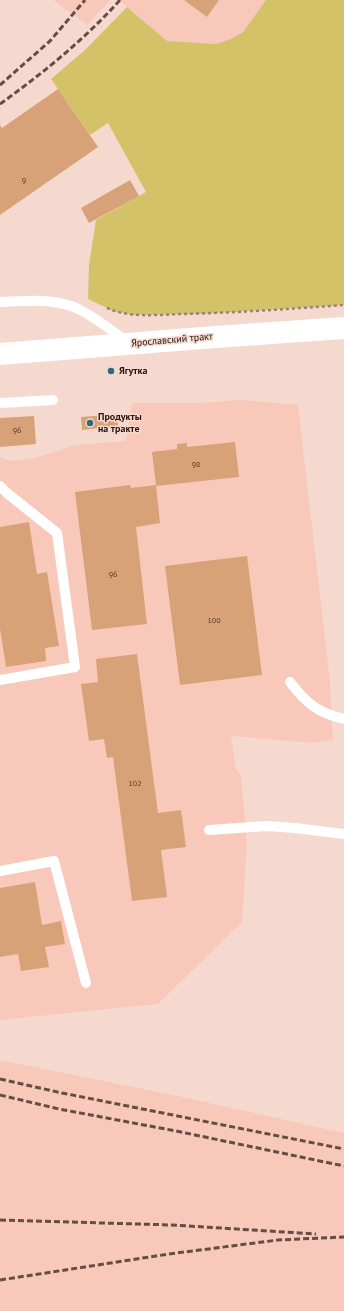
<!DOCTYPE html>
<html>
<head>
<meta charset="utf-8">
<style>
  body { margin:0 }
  canvas { display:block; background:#f5d9cf }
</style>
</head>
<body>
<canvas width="344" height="1311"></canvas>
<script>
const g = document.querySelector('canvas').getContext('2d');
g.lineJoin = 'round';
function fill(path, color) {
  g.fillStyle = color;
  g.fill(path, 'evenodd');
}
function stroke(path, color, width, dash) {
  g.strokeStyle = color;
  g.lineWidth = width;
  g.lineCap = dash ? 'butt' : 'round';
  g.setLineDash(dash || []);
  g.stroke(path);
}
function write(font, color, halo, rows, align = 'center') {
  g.font = font + ' "PT Sans",sans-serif';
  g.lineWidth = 3;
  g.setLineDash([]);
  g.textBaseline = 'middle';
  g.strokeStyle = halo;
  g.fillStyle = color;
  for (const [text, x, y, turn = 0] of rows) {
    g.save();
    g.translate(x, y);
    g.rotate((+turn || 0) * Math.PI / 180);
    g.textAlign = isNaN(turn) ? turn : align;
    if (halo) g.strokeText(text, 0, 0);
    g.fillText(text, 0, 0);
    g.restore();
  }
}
fill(new Path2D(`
  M53 0H110L87 25Z
  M119 0H266L243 32 231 39 216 44 167 41Z
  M241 400 298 405 330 682 333 740 312 743 231 736 236 770 241 776 247 842 242 922 158 1004 0 1020V457L10 461 35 458 76 445 126 441 132 403H200Z
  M0 1060 178 1096 344 1133V1311H0Z`), '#f8c9ba');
fill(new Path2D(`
  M266 0H344V305L203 314 133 315 113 311 88 299 89 265 96 220 146 192 108 123 90 135 51 79 85 50 127 7 167 41 216 44 231 39 243 32Z`), '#d3c268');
fill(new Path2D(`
  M184 0H219L207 17Z
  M58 89 98 147 0 215V125L2 128Z
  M130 180 139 196 89 223 81 208Z
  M117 414 118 426 82 430 81 417Z
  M34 416 36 444 0 447V418Z
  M235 442 239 477 156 486 160 523 136 527 147 624 92 630 75 492 130 485 131 488 156 485 152 452 177 449V444L187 443V447Z
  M29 522 37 574 47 572 59 646 45 648 46 661 6 667 0 629V527Z
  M247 556 262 675 180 685 165 566Z
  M137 654 158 813 181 810 186 847 161 850 167 897 132 901 113 757 107 758 104 739 89 741 81 684 98 682 96 659Z
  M35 882 42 925 61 921 65 944 45 947 49 967 21 971 18 954 0 957V888Z`), '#d8a278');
stroke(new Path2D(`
  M107 308C129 318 155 315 179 314 234 313 289 309 344 305`), '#9b8177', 2.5, [3, 3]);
stroke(new Path2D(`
  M0 302C25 301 50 298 74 307 93 315 109 329 126 341
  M0 403 53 400
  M0 486 7 493 57 533 75 667 0 680
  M290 682C306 703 318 713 344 719
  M209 830 267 826 295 828 344 834
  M0 871 54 861 86 983`), '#fff', 10);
stroke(new Path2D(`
  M0 354 215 337 344 328`), '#fff', 22);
stroke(new Path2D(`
  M0 85 50 41 85 0
  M0 104C43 73 84 40 120 0
  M0 1079 62 1093 344 1149
  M0 1095 59 1109 176 1131 344 1166
  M0 1220 172 1225 316 1234
  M0 1280 169 1254 278 1240 344 1237`), '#654c44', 3, [6, 3]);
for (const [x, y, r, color] of [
  [111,371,4,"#2a6c7e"],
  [90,423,4,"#2a6c7e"]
]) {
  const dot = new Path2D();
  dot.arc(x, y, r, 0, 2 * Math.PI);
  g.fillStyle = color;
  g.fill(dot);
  stroke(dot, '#f5d9cf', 1.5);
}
write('8px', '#563726', null, [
  ["9",24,181],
  ["96",17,431],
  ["98",196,465],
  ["96",113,575],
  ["100",214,621],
  ["102",135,784]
]);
write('10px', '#2b130b', '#f5d9cf', [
  ["Ярославский тракт",172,340,-5]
]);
write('bold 10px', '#2b130b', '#f5d9cf', [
  ["Ягутка",119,371],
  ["Продукты",98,417],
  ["на тракте",98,429]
], 'left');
</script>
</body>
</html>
